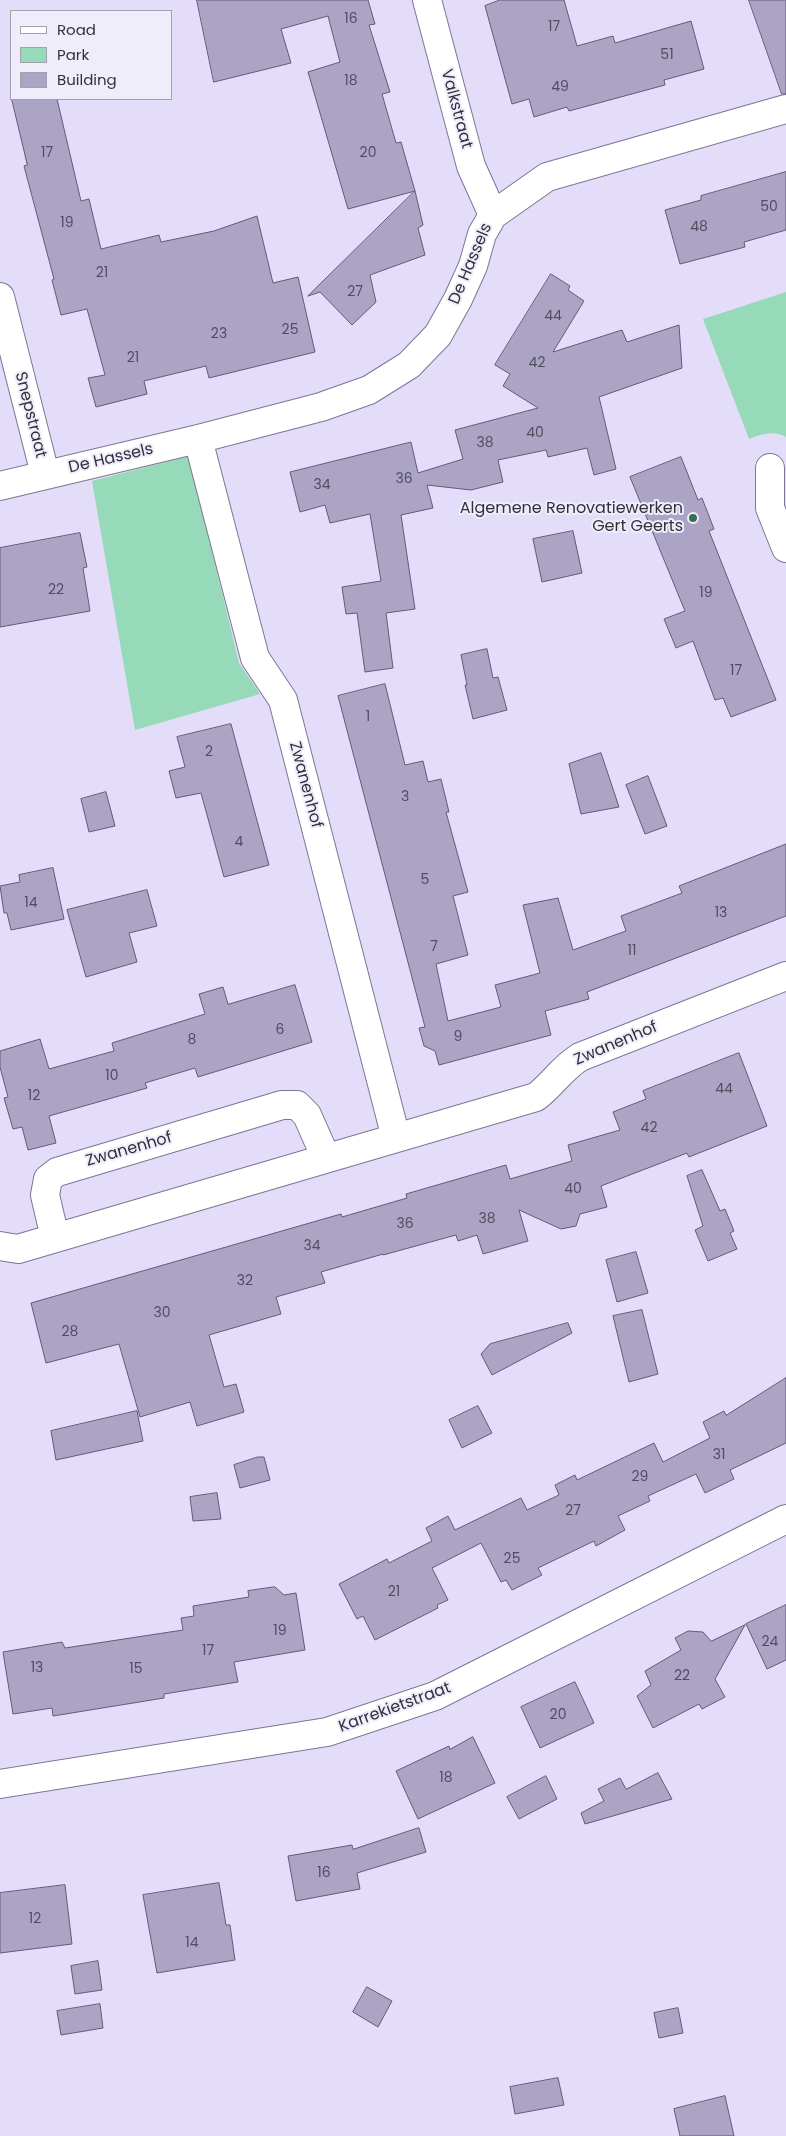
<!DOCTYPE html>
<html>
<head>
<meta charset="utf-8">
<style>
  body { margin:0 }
  #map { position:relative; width:786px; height:2136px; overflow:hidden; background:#e4ddfa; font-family:Poppins,sans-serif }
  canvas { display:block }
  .legend { position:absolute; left:10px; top:10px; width:162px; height:90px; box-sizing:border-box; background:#f0edfb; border:1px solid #a4a1af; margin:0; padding:6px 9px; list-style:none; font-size:15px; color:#33303d }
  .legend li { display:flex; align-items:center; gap:10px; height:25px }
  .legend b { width:25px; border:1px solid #a4a1af }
</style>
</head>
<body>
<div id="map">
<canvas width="786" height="2136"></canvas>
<ul class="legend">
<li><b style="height:6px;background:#fff"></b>Road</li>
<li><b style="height:14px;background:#97daba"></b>Park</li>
<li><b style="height:14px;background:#aca4c5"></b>Building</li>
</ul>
</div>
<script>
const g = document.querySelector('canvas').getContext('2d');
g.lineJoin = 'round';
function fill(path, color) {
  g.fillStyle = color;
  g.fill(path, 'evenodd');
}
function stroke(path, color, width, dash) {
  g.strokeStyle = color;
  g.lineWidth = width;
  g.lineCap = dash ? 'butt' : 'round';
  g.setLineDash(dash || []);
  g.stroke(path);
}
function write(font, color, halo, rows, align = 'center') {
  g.font = font + ' Poppins,sans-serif';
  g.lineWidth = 4;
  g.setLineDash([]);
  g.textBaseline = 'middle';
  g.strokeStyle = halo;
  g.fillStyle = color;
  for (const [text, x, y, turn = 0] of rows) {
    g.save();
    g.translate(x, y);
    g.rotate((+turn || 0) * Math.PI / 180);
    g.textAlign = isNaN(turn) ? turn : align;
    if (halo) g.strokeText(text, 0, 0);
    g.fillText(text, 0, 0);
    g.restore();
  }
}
fill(new Path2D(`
  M786 292V437C773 430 762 434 749 439L703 319Z
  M189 456 239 663 260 694 135 730 92 481Z`), '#97daba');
const building = new Path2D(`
  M197 0H368L375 24 369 25 390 92 382 94 396 143 401 142 415 191 348 209 308 72 340 62 328 16 281 29 291 63 214 82Z
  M500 0H564L577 46 613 36 615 43 691 21 704 69 664 80 665 85 569 111 567 107 534 117 529 99 512 104 485 6Z
  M749 0H786V94H782Z
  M12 99H57L81 201 89 199 101 249 159 235 161 242 214 231 257 216 273 283 298 277 315 352 209 378 206 366 144 381 147 394 96 407 88 378 105 375 87 309 61 315 52 280 54 279 24 166 27 165Z
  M786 172V230L744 242 745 247 680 264 665 210 701 200V196Z
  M415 191 423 225 418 228 425 255 370 275 376 302 352 325 320 292 308 296Z
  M551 274 570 286 568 290 584 301 553 352 622 330 627 342 679 325 682 368 599 397 616 469 594 475 587 448 548 457 546 450 498 460 503 482 471 490 427 485 433 508 401 515 415 609 386 613 393 668 365 672 357 613 346 614 342 587 381 581 370 514 330 523 325 505 300 512 290 472 411 442 418 473 463 459 455 430 538 408 503 386 510 374 495 365Z
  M681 457 698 500 702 498 714 529 709 531 776 700 731 717 723 698 715 700 693 641 676 648 664 619 685 611 630 477Z
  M573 531 582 573 542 582 533 539Z
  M80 533 87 567 83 568 90 611 0 627V548Z
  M487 649 493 678 498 677 507 710 473 719 465 685H467L461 655Z
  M385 684 405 765 423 761 428 782 441 779 449 812H446L468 892 453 896 468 955 436 964 448 1021 501 1007 495 985 540 973 523 905 558 898 573 950 626 931 621 916 682 893 679 886 786 844V916L587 992 589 999 545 1011 551 1035 439 1065 435 1051 424 1046 419 1028 425 1027 338 696Z
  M231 724 269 865 224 877 201 793 176 798 169 771 185 767 177 737Z
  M601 753 619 807 581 814 569 764Z
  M648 776 667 826 645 834 626 785Z
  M106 792 115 826 89 832 81 799Z
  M53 868 64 919 11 930 7 913H4L0 886 20 882 19 875Z
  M147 890 157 926 129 933 137 962 86 977 67 910Z
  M295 985 312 1042 198 1077 195 1068 145 1083 147 1088 49 1116 56 1143 28 1150 22 1127 13 1129 4 1098 8 1097 0 1067V1051L40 1039 49 1069 114 1051 112 1043 205 1014 199 994 223 987 228 1004Z
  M739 1053 767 1126 689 1157 687 1153 601 1186 607 1207 580 1214 576 1226 561 1229 519 1210 528 1241 483 1254 477 1235 458 1241 456 1235 383 1255V1254L321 1272 325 1283 276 1297 281 1314 209 1335 224 1387 236 1384 244 1412 197 1426 190 1402 140 1417 119 1344 46 1363 31 1303 341 1214 342 1217 407 1198 406 1194 506 1165 510 1179 572 1161 568 1145 620 1130 613 1112 646 1099 643 1091Z
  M702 1170 720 1211 725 1209 734 1231 730 1233 737 1249 708 1261 695 1230 703 1226 687 1176Z
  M636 1252 648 1293 617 1302 606 1260Z
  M642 1310 658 1374 629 1382 613 1316Z
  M568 1323 572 1333 492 1375 481 1354 490 1344Z
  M786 1378V1443L730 1470 734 1479 705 1493 696 1474 648 1496 650 1501 618 1516 625 1530 596 1546 594 1541 538 1568 542 1575 512 1590 506 1580 501 1582 481 1543 432 1568 448 1600 437 1605 438 1608 375 1640 363 1616 357 1619 339 1584 387 1559 389 1563 432 1541 426 1528 448 1516 455 1530 521 1498 527 1510 559 1495 555 1485 575 1475 577 1480 654 1443 663 1462 710 1438 703 1422 724 1411 726 1415Z
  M478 1406 492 1433 462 1448 449 1420Z
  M137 1411 143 1441 56 1460 51 1431Z
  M258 1457H264L270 1480 240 1488 234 1465Z
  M217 1493 221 1519 193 1521 190 1497Z
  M275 1587 284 1595 296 1593 305 1650 234 1662 238 1682 164 1694V1698L53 1716 52 1708 13 1714 3 1652 62 1642 65 1648 183 1630 181 1618 194 1616 193 1606 249 1597 248 1591Z
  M786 1605V1660L767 1669 746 1624Z
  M745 1625 715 1679 725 1697 702 1709 699 1704 653 1728 637 1696 651 1685 645 1671 681 1650 675 1638 688 1631 703 1632 711 1641Z
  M575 1682 594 1723 540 1748 521 1707Z
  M473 1737 495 1783 418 1819 396 1771 449 1746 450 1749Z
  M658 1773 672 1799 585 1824 581 1813 604 1801 598 1789 620 1778 626 1789Z
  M546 1776 557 1799 519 1819 507 1797Z
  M419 1828 426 1852 357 1873 360 1889 296 1901 288 1856 352 1845 353 1849Z
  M219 1883 226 1925H230L235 1960 157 1973 143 1895Z
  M65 1885 72 1944 0 1953V1893Z
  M98 1961 102 1990 75 1994 71 1966Z
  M367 1987 392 2001 378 2027 353 2012Z
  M100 2004 103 2028 61 2035 57 2011Z
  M678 2008 683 2033 659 2038 654 2013Z
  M558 2078 564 2105 515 2114 510 2087Z
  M725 2096 734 2136H680L674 2109Z`);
fill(building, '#aca4c5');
stroke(building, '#625a78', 1);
const street = new Path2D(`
  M427 0 471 166 493 215
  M0 297 45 474
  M198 439 255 658 283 700 396 1138
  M770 468V508L786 548
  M0 486 198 439 321 407 369 390 409 365 438 335 458 299 473 266 482 234 493 215 547 177 786 109
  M55 1238 45 1195 48 1179 57 1172 282 1105H297L307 1115 326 1158
  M0 1246 18 1249 536 1097C553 1084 562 1068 580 1057L786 976
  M0 1784 327 1732 435 1696 786 1519`);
stroke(street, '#7d7595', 30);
stroke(street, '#fff', 28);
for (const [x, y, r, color] of [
  [693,518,5,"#366e55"]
]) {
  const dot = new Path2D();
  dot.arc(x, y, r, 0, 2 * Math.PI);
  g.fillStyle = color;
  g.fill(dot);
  stroke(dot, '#f0edfb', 2);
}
write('14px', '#514d5f', null, [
  ["16",351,19],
  ["17",554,27],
  ["51",667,55],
  ["18",351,81],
  ["49",560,87],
  ["17",47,153],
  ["20",368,153],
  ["50",769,207],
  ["19",67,223],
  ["48",699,227],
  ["21",102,273],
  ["27",355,292],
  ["44",553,316],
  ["25",290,330],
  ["23",219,334],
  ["21",133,358],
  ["42",537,363],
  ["40",535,433],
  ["38",485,443],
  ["36",404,479],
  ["34",322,485],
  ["22",56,590],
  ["19",706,593],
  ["17",736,671],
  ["1",368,717],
  ["2",209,752],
  ["3",405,797],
  ["4",239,842],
  ["5",425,880],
  ["14",31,903],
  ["13",721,913],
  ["7",434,947],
  ["11",632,951],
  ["6",280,1030],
  ["9",458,1037],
  ["8",192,1040],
  ["10",112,1076],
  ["44",724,1089],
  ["12",34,1096],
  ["42",649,1128],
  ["40",573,1189],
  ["38",487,1219],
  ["36",405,1224],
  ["34",312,1246],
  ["32",245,1281],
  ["30",162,1313],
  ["28",70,1332],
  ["31",719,1455],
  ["29",640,1477],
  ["27",573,1511],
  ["25",512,1559],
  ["21",394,1592],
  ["19",280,1631],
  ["24",770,1642],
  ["17",208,1651],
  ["13",37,1668],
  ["15",136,1669],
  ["22",682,1676],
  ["20",558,1715],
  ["18",446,1778],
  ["16",324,1873],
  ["12",35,1919],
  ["14",192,1943]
]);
write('16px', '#33303d', '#f0edfb', [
  ["Valkstraat",456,109,75],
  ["De Hassels",471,264,-67],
  ["Snepstraat",30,415,76],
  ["De Hassels",111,459,-13],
  ["Zwanenhof",305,785,75],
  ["Zwanenhof",616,1044,-23],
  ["Zwanenhof",129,1150,-16],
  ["Karrekietstraat",395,1708,-20]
]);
write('16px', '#33303d', '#f0edfb', [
  ["Algemene Renovatiewerken",683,509],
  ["Gert Geerts",683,527]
], 'right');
</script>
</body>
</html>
